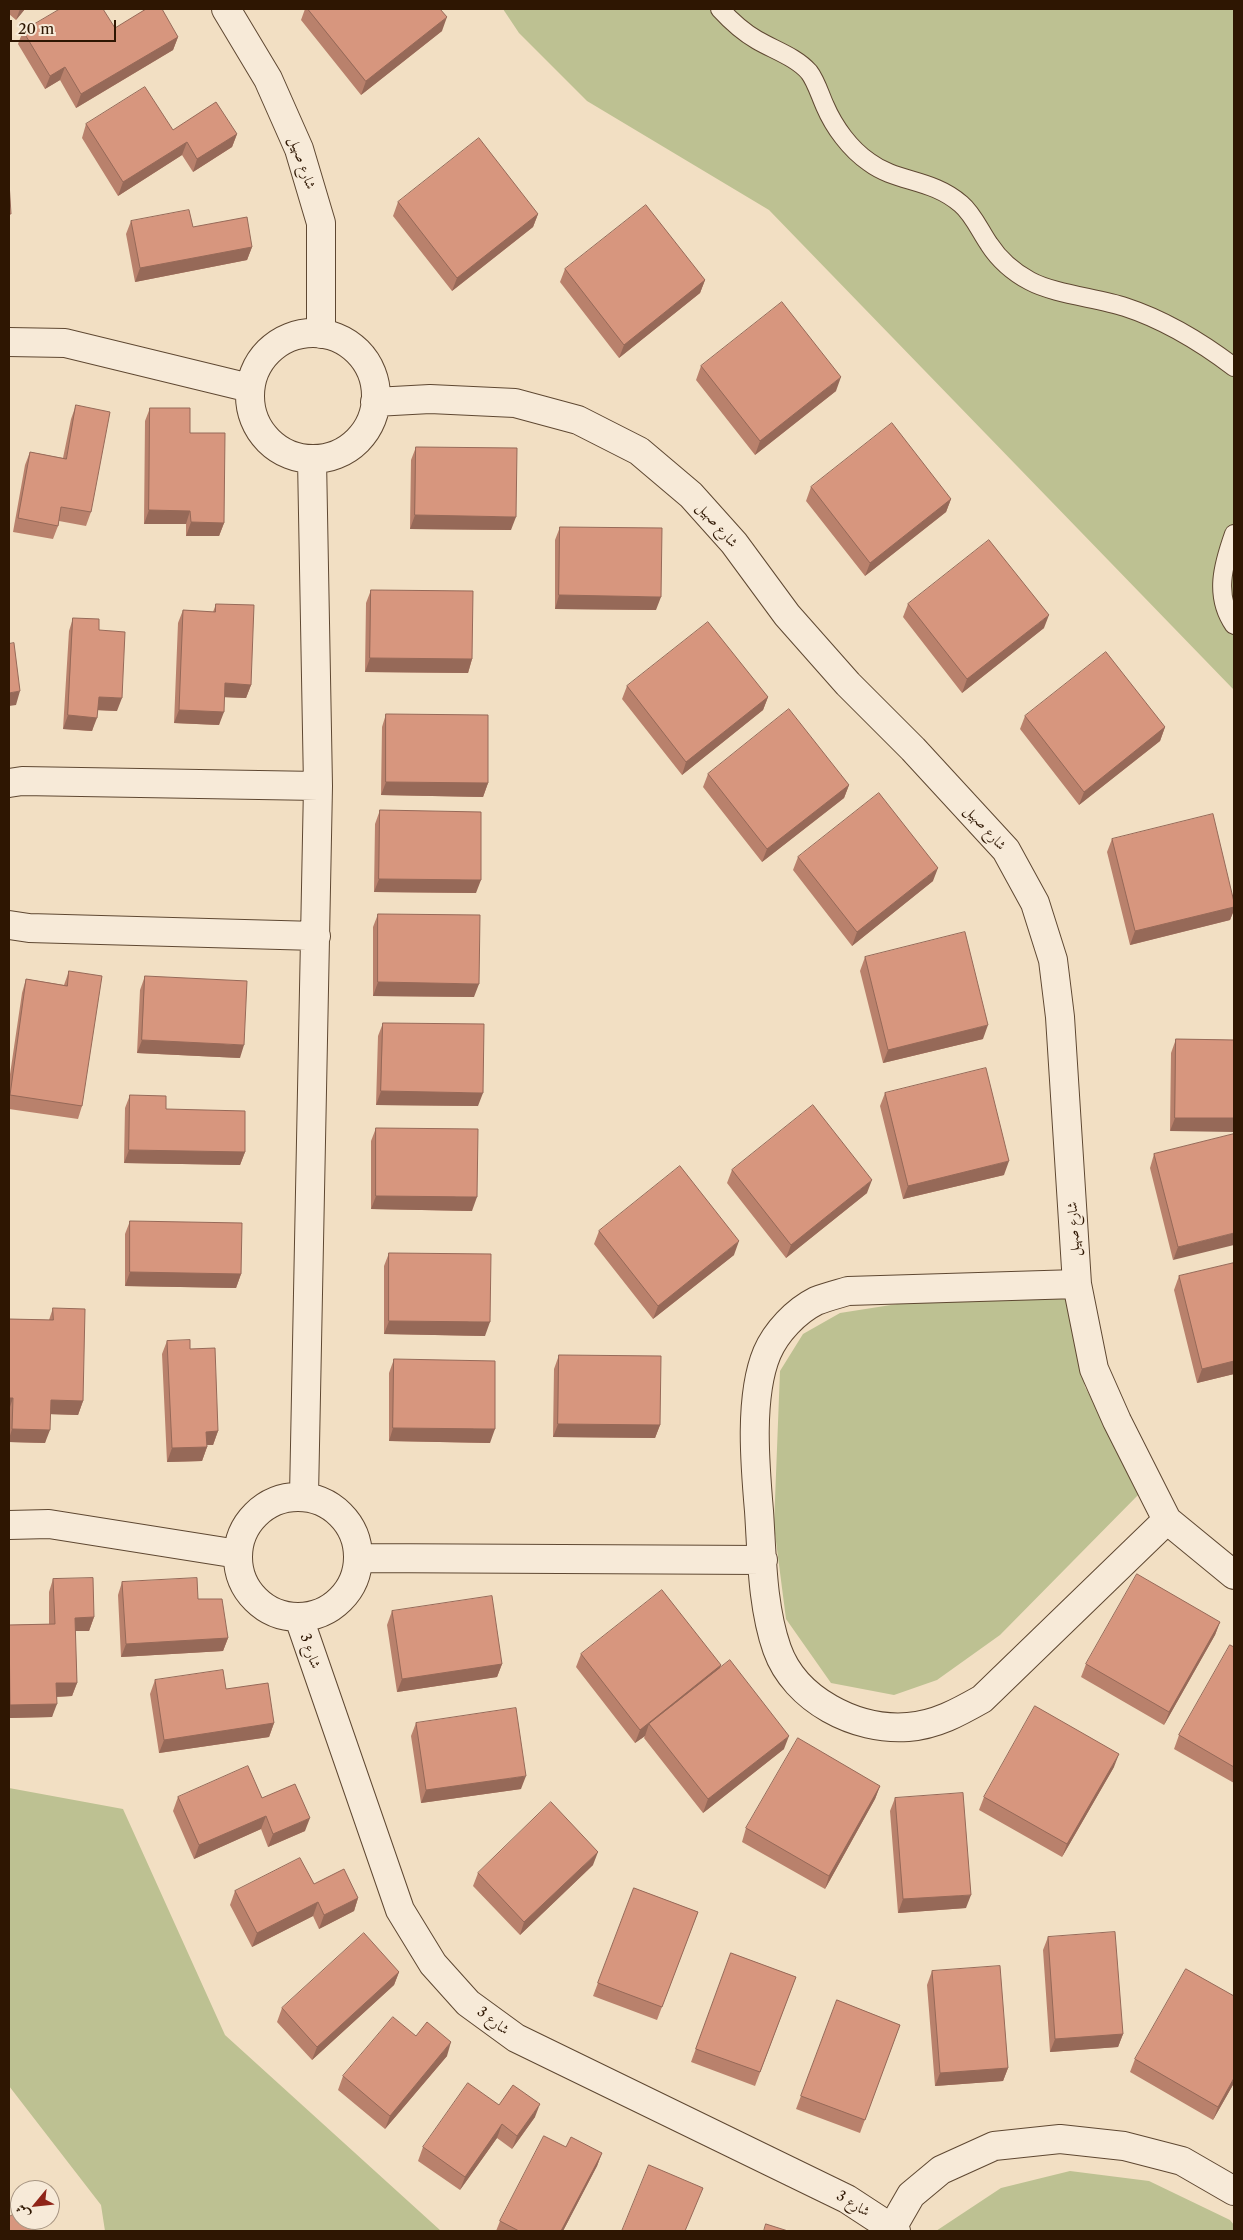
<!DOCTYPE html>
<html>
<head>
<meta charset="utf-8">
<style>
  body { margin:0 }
  #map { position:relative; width:1243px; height:2240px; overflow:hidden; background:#f2dfc3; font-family:"Libre Caslon Text",Amiri,serif }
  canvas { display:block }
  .frame { position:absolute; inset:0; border:10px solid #2e1602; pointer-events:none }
  .north { position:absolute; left:10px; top:2180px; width:50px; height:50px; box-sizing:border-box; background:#f7ead8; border:1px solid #a79582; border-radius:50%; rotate:242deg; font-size:14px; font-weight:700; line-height:20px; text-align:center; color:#2e1602 }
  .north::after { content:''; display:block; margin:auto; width:18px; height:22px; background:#8f2418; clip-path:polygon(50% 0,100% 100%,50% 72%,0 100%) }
  .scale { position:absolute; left:10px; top:20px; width:106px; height:22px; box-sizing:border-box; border:2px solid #2e1602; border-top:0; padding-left:6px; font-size:15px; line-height:18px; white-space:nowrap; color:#2e1602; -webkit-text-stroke:4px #f7ead8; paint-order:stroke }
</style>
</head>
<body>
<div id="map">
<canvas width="1243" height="2240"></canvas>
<div class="frame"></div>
<div class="north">ش</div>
<div class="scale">20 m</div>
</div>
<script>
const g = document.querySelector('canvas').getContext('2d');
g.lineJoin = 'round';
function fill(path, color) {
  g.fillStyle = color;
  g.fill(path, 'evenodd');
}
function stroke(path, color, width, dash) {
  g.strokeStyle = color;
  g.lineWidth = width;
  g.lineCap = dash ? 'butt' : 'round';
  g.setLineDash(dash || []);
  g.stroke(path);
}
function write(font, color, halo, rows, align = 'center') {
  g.font = font + ' "Libre Caslon Text",Amiri,serif';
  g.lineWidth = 4;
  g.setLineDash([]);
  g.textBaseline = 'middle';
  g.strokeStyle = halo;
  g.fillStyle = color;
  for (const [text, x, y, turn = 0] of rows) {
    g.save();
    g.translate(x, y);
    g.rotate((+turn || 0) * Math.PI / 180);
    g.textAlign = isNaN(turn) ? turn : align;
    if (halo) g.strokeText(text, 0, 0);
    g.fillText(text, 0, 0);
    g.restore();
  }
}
fill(new Path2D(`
  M503 9H1234V690L769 210 587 101 519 33Z
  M1063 1278 1085 1387 1143 1490 1000 1635 937 1680 894 1695 831 1683 786 1619 774 1526 780 1371 803 1334 840 1313Z
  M9 1788 123 1809 225 2035 441 2231H105L101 2205 9 2086Z
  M1070 2171 1149 2181 1230 2220 1234 2225V2231H936L1001 2188Z`), '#bdc192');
const service = new Path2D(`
  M720 9C731 21 743 32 757 40 774 50 796 57 809 72 816 81 820 95 825 106 834 127 850 149 869 162 897 183 931 178 961 204 973 214 980 231 989 244 1000 261 1013 272 1030 281 1054 294 1098 298 1125 307 1165 320 1201 342 1234 367
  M1234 534C1223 565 1214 596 1234 625`);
const minor = new Path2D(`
  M226 9 268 79 299 149 321 223V334
  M250 396a63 63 0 1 1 126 0a63 63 0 1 1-126 0Z
  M9 342 65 343 250 388
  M375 402 430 399 515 403 578 420 639 451 691 495 734 543 787 615 848 684 913 749 1006 850 1035 903 1053 960 1060 1017 1077 1284 1094 1369 1117 1421 1167 1520 1234 1575
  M9 783 22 781 318 786
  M9 925 29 928 316 936
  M1077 1284 848 1291C838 1294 826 1297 816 1301 796 1311 776 1332 767 1353 749 1396 755 1465 759 1511 762 1556 762 1606 777 1649 795 1700 856 1731 908 1727 936 1725 959 1712 982 1699L1167 1520
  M304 1496 318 786 312 459
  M238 1557a60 60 0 1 1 120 0a60 60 0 1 1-120 0Z
  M9 1525 49 1524 238 1554
  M359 1558 763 1560
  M299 1618 400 1910 433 1964 468 2003 516 2038 847 2199 896 2231
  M892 2228 911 2195 941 2170 994 2146 1060 2139 1124 2146 1182 2161 1234 2191`);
stroke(service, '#5f4832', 20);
stroke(minor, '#5f4832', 30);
stroke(service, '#f7ead8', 18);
stroke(minor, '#f7ead8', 28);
fill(new Path2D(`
  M9 9H25L16 20 9 14Z
  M305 9H440L442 31 361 95 301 20Z
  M115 28 178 37 173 50 76 108 60 80 45 89 18 44 23 31Z
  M86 124 173 130 237 134 232 147 193 172 182 155 118 196 82 138Z
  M398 202 538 214 533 227 452 291 393 216Z
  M131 221 193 227 252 247 247 260 135 282 126 234Z
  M565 269 705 280 700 293 619 358 560 282Z
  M701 366 836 391 755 455 696 380Z
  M76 405 91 512 86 526 59 521 58 526 53 539 13 532 25 465 30 452 63 458 71 419Z
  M150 408 190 433 224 523 219 536H186V524H144L145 421Z
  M416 447 511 530 410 529 411 460Z
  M811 487 951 499 946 512 865 576 806 501Z
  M560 527 656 610 555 609V540Z
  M371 590 472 659 468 673 365 672 366 603Z
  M216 604 251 685 246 698 224 697 219 725 174 723 178 623 183 610 213 612Z
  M908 604 1044 628 962 693 903 617Z
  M73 618 99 630 117 711 98 710 92 731 63 729 69 631Z
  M627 686 768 697 763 710 682 775 622 699Z
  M386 714 488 783 483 797 381 795 382 727Z
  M1025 716 1165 727 1160 741 1079 805 1020 729Z
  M708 774 849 785 844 798 762 862 703 787Z
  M380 810 476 893 374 892 375 824Z
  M1112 839 1234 902V910L1230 920 1130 945 1107 852Z
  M798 857 933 881 852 946 793 870Z
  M378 914 474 997 373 996V927Z
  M865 957 983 1039 883 1063 860 971Z
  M69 971 82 1106 78 1119 9 1109V1081L22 993 26 979 64 985Z
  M145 976 240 1058 137 1053 140 990Z
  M383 1023 478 1106 376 1105 378 1036Z
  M1176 1039 1234 1040 1170 1131 1171 1053Z
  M885 1093 1004 1175 903 1199 880 1106Z
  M130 1095 166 1109 245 1152 240 1165 124 1163 125 1108Z
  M376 1128 472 1211 371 1209V1141Z
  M1234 1134 1173 1260 1150 1168 1154 1154Z
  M732 1170 867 1193 786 1258 727 1183Z
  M130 1221 241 1274 236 1288 125 1286V1234Z
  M599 1231 734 1255 653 1319 594 1244Z
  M389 1253 485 1336 384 1334V1266Z
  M1234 1263V1374L1197 1383 1174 1290 1179 1276Z
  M53 1308 83 1401 78 1415 50 1414 45 1443 9 1442V1319L49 1320Z
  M167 1341 190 1349 218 1431 213 1445H207V1447L202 1461 167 1462 162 1354Z
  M559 1355 660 1425 655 1438 553 1437 554 1369Z
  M394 1359 490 1443 389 1441V1373Z
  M53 1579 94 1617 89 1631H75L77 1683 72 1696 57 1697 52 1717 9 1718V1625L49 1624V1592Z
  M122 1582 198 1599 228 1638 223 1651 121 1657 118 1595Z
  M392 1611 502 1664 497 1677 397 1692 387 1625Z
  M1220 1622 1215 1635 1164 1725 1081 1677 1086 1664Z
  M1234 1647V1783L1174 1749 1179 1735Z
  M581 1654 721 1665 720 1668 784 1749 703 1813 644 1738 645 1736 635 1743 576 1667Z
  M155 1680 226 1689 274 1723 269 1737 159 1753 150 1694Z
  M416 1723 521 1789 421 1803 411 1736Z
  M1114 1767 1062 1857 979 1810 984 1797Z
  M880 1786 875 1799 825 1889 742 1842 746 1828Z
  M178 1797 262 1798 305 1831 268 1847 261 1829 194 1859 173 1811Z
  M895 1798 966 1908 898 1913 890 1811Z
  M593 1865 520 1935 473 1886 478 1873Z
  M314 1884 358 1898 354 1911 319 1929 313 1916 252 1947 230 1905 235 1891Z
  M634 1888 698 1912 657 2020 593 1996Z
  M1048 1937 1123 2034 1118 2047 1050 2052 1043 1950Z
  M731 1953 796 1977 755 2086 691 2062Z
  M932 1971 1008 2068 1003 2081 935 2086 927 1985Z
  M399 1972 394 1985 312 2060 277 2022 282 2008Z
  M837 2000 900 2025 860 2133 796 2109Z
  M416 2036 447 2056 385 2129 338 2090 343 2076Z
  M1135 2059 1234 2083 1213 2120 1130 2072Z
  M499 2105 535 2117 512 2149 497 2138 460 2190 418 2161 423 2147Z
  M566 2147 602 2153 597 2166 563 2231H496L500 2221Z`), '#b9816c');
fill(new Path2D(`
  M20 9H25L16 20Z
  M447 17 442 31 361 95 366 81Z
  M178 37 173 50 76 108 81 94Z
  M65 67 60 80 45 89 50 76Z
  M237 134 232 147 193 172 197 159Z
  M187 142 182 155 118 196 123 182Z
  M538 214 533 227 452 291 457 278Z
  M252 247 247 260 135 282 140 268Z
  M705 280 700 293 619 358 624 345Z
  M841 377 836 391 755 455 760 441Z
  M951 499 946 512 865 576 870 563Z
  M149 510 190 511 186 524H144Z
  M415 515 516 517 511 530 410 529Z
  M191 522 224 523 219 536H186Z
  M559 595 661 597 656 610 555 609Z
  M1049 615 1044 628 962 693 967 679Z
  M370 658 472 659 468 673 365 672Z
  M225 683 251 685 246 698 220 697Z
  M20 691 16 705 9 706V693Z
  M99 697 122 698 117 711 94 710Z
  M768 697 763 710 682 775 686 762Z
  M179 710 224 712 219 725 174 723Z
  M68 715 97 718 92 731 63 729Z
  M1165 727 1160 741 1079 805 1084 792Z
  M386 782 488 783 483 797 381 795Z
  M849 785 844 798 762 862 767 849Z
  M938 868 933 881 852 946 857 932Z
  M379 879 481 880 476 893 374 892Z
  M1234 907V910L1230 920 1130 945 1135 931Z
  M378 982 479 984 474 997 373 996Z
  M988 1025 983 1039 883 1063 888 1050Z
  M142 1040 244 1045 240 1058 137 1053Z
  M381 1091 483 1093 478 1106 376 1105Z
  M1175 1118H1234V1132L1170 1131Z
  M129 1150 245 1152 240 1165 124 1163Z
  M1009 1161 1004 1175 903 1199 908 1186Z
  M872 1180 867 1193 786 1258 791 1245Z
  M376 1196 477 1197 472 1211 371 1209Z
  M1234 1233V1245L1173 1260 1178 1247Z
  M739 1241 734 1255 653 1319 658 1306Z
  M130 1272 241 1274 236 1288 125 1286Z
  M389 1321 490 1322 485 1336 384 1334Z
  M1234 1361V1374L1197 1383 1202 1369Z
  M9 1398H13L9 1410Z
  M51 1400 83 1401 78 1415 46 1414Z
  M558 1424 660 1425 655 1438 553 1437Z
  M393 1428 495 1429 490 1443 389 1441Z
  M12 1429 50 1430 45 1443 9 1442V1439Z
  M218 1431 213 1445H202L206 1432Z
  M207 1447 202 1461 167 1462 172 1448Z
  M94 1617 89 1631H70L75 1618Z
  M1220 1622 1215 1635 1164 1725 1169 1712Z
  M228 1638 223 1651 121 1657 126 1644Z
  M502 1664 497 1677 397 1692 402 1679Z
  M721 1665 716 1678 649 1724 645 1736 635 1743 640 1730Z
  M56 1683H77L72 1696 51 1697Z
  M57 1704 52 1717 9 1718V1709L10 1705Z
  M274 1723 269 1737 159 1753 164 1740Z
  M789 1736 784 1749 703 1813 708 1799Z
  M1119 1754 1114 1767 1062 1857 1067 1844Z
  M526 1776 521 1789 421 1803 426 1790Z
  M880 1786 875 1799 825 1889 829 1876Z
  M266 1816 261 1829 194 1859 199 1845Z
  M310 1818 305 1831 268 1847 273 1834Z
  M598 1852 593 1865 520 1935 524 1922Z
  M971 1895 966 1908 898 1913 903 1899Z
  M358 1898 354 1911 319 1929 324 1915Z
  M318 1902 313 1916 252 1947 257 1933Z
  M399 1972 394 1985 312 2060 317 2047Z
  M1123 2034 1118 2047 1050 2052 1055 2039Z
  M451 2042 447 2056 385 2129 390 2116Z
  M1008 2068 1003 2081 935 2086 940 2073Z
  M1234 2078V2083L1213 2120 1218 2107Z
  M540 2104 535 2117 512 2149 517 2136Z
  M502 2124 497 2138 460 2190 465 2177Z
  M602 2153 597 2166 563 2231H561Z`), '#966958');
const building = new Path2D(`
  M60 9H103L115 28 146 9H162L178 37 81 94 65 67 50 76 23 31Z
  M308 9H440L447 17 366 81Z
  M145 87 173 130 216 102 237 134 197 159 187 142 123 182 86 124Z
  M479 138 538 214 457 278 398 202Z
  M9 182 11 214H9Z
  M646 205 705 280 624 345 565 269Z
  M189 210 193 227 247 217 252 247 140 268 131 221Z
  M782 302 841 377 760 441 701 366Z
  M76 405 110 412 91 512 61 507 58 526 18 518 30 452 66 459Z
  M150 408H190V433H225L224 523 191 522 190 511 149 510Z
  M892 423 951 499 870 563 811 487Z
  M416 447 517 448 516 517 415 515Z
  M560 527 662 528 661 597 559 595Z
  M989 540 1049 615 967 679 908 604Z
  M371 590 473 591 472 659 370 658Z
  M216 604 254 605 251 685 225 683 224 712 179 710 183 610 215 612Z
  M73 618 99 619V630L125 632 122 698 99 697 97 718 68 715Z
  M708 622 768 697 686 762 627 686Z
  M14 643 20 691 9 693V644Z
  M1106 652 1165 727 1084 792 1025 716Z
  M789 709 849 785 767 849 708 774Z
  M386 714 488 715V783L386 782Z
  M879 793 938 868 857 932 798 857Z
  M380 810 481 812V880L379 879Z
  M1213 814 1234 902V907L1135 931 1112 839Z
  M378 914 480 915 479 984 378 982Z
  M965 932 988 1025 888 1050 865 957Z
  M69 971 102 976 82 1106 10 1095 26 979 67 986Z
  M145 976 247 981 244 1045 142 1040Z
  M383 1023 484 1024 483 1093 381 1091Z
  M1176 1039 1234 1040V1118H1175Z
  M986 1068 1009 1161 908 1186 885 1093Z
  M130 1095 166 1096V1109L245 1111V1152L129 1150Z
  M813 1105 872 1180 791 1245 732 1170Z
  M376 1128 478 1129 477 1197 376 1196Z
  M1234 1134V1233L1178 1247 1154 1154Z
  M680 1166 739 1241 658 1306 599 1231Z
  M130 1221 242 1223 241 1274 130 1272Z
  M389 1253 491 1254 490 1322 389 1321Z
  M1234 1263V1361L1202 1369 1179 1276Z
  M53 1308 85 1309 83 1401 51 1400 50 1430 12 1429 13 1398H9V1319L53 1320Z
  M190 1340V1349L215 1348 218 1431 206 1432 207 1447 172 1448 167 1341Z
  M559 1355 661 1356 660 1425 558 1424Z
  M394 1359 495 1361V1429L393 1428Z
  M1137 1574 1220 1622 1169 1712 1086 1664Z
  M93 1578 94 1617 75 1618 77 1683H56L57 1704 10 1705 9 1625 55 1624 53 1579Z
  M197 1578 198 1599H222L228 1638 126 1644 122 1582Z
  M662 1590 721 1665 640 1730 581 1654Z
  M492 1596 502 1664 402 1679 392 1611Z
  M1230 1645 1234 1647V1767L1179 1735Z
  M730 1660 789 1736 708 1799 649 1724Z
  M223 1670 226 1689 268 1683 274 1723 164 1740 155 1680Z
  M1035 1706 1119 1754 1067 1844 984 1797Z
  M516 1708 526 1776 426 1790 416 1723Z
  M798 1738 880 1786 829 1876 746 1828Z
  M248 1766 262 1798 295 1784 310 1818 273 1834 266 1816 199 1845 178 1797Z
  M963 1793 971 1895 903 1899 895 1798Z
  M551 1802 598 1852 524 1922 478 1873Z
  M300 1858 314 1884 344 1869 358 1898 324 1915 318 1902 257 1933 235 1891Z
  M634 1888 698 1912 662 2007 598 1983Z
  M1115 1932 1123 2034 1055 2039 1048 1937Z
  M364 1933 399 1972 317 2047 282 2008Z
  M731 1953 796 1977 760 2072 696 2049Z
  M1000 1966 1008 2068 940 2073 932 1971Z
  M1186 1969 1234 1996V2078L1218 2107 1135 2059Z
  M837 2000 900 2025 865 2120 801 2096Z
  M393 2017 416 2036 427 2022 451 2042 390 2116 343 2076Z
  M468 2083 499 2105 513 2085 540 2104 517 2136 502 2124 465 2177 423 2147Z
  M544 2136 566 2147 571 2137 602 2153 561 2231H519L500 2221Z
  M649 2165 703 2188 685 2231H622Z
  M20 2211V2220H28L34 2231H9V2217Z
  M766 2224 788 2231H764Z`);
fill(building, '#d7967e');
stroke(building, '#966958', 1);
write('14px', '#2e1602', '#f7ead8', [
  ["شارع صهيل",302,163,71],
  ["شارع صهيل",717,525,49],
  ["شارع صهيل",985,828,48],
  ["شارع صهيل",1074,1229,-93],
  ["3 شارع",310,1651,71],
  ["3 شارع",493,2021,37],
  ["3 شارع",853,2204,31]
]);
</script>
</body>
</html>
